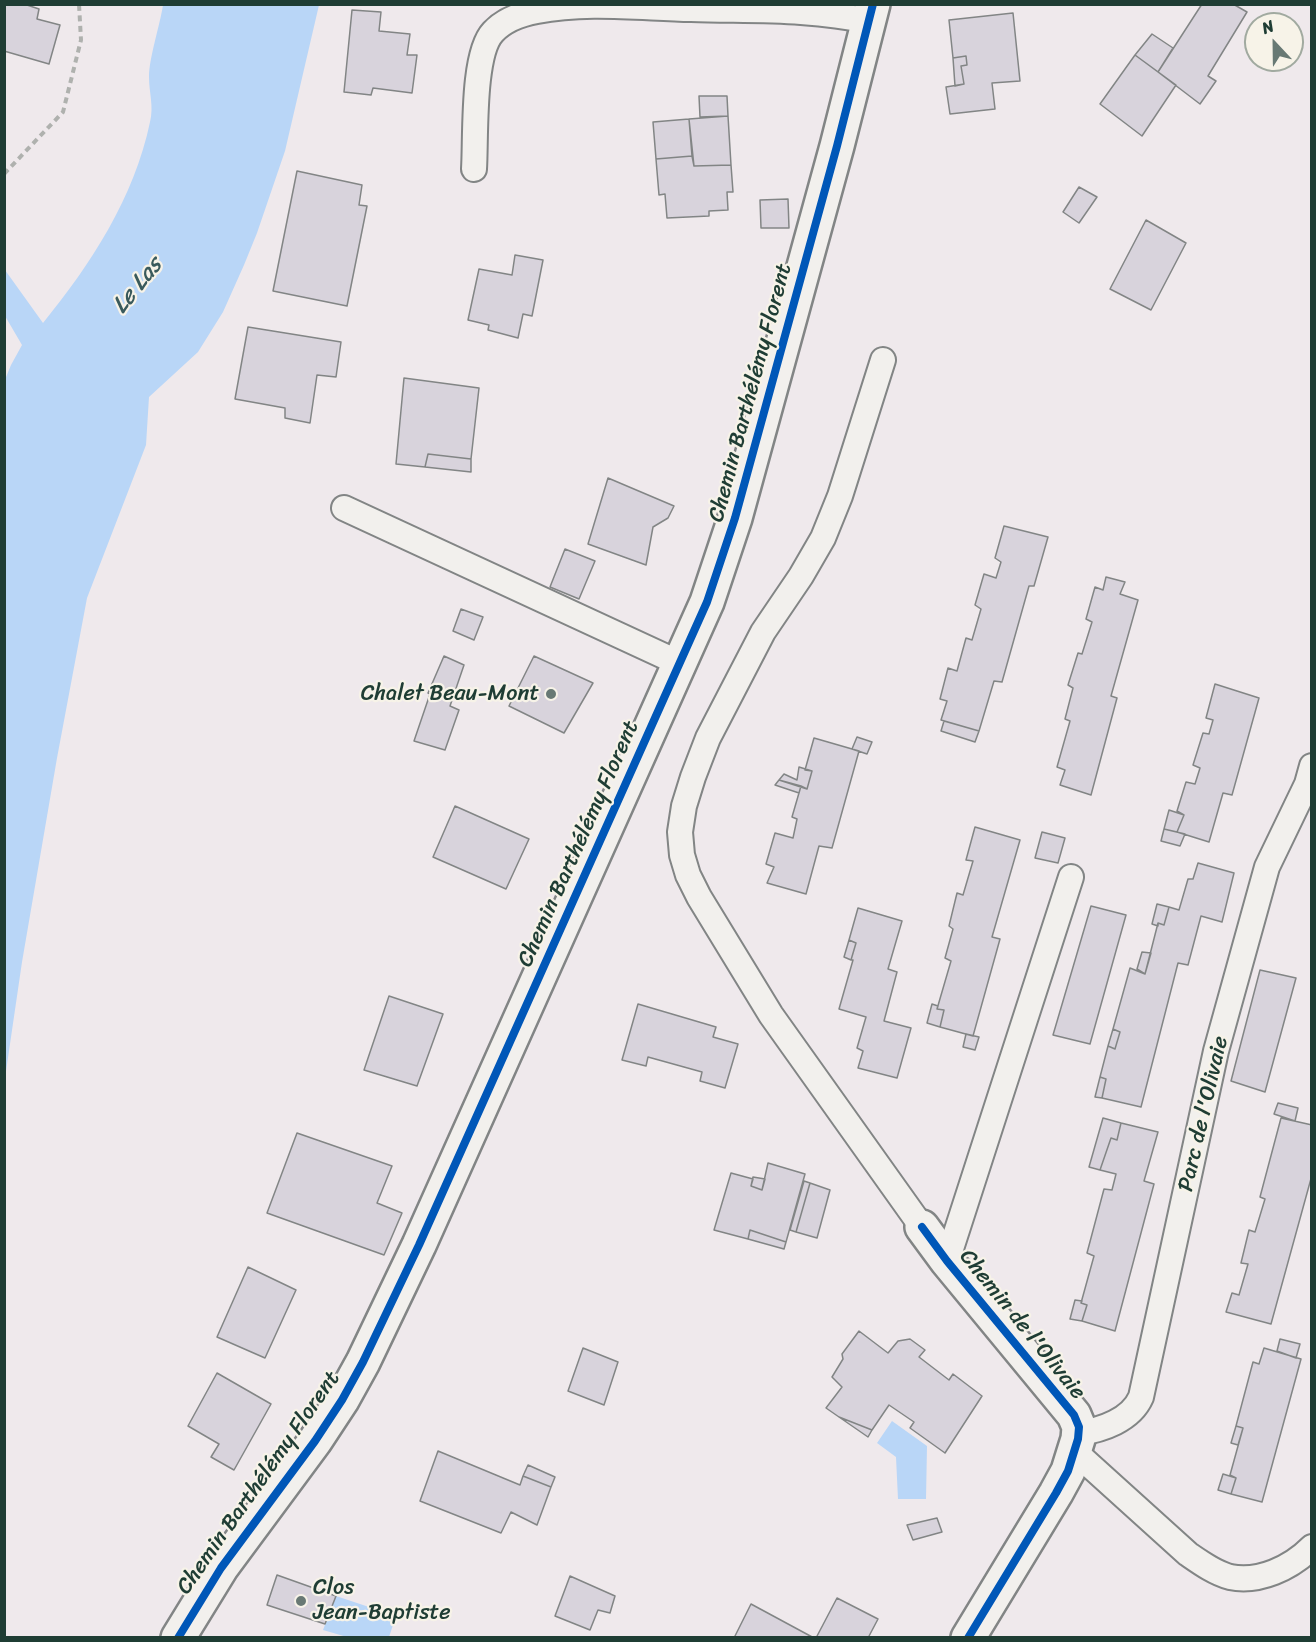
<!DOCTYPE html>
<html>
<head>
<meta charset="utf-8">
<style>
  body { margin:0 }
  #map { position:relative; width:1316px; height:1642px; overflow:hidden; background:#efe9ec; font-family:Sriracha,sans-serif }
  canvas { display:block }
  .frame { position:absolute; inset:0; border:6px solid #1f3d34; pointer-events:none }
  .north { position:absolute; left:1244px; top:12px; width:60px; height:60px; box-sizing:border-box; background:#f7f3e8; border:2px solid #a1aaa0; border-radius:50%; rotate:338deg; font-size:16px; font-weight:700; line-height:24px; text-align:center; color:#1f3d34 }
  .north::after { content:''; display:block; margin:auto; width:21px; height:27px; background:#687974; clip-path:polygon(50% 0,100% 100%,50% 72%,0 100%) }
</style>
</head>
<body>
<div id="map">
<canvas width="1316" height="1642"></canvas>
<div class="frame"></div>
<div class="north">N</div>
</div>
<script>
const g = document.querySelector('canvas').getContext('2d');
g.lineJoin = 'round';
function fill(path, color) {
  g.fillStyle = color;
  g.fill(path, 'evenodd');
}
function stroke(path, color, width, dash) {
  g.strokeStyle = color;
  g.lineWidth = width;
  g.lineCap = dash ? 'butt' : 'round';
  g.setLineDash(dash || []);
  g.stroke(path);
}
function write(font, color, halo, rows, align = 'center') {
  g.font = font + ' Sriracha,sans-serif';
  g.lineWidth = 4.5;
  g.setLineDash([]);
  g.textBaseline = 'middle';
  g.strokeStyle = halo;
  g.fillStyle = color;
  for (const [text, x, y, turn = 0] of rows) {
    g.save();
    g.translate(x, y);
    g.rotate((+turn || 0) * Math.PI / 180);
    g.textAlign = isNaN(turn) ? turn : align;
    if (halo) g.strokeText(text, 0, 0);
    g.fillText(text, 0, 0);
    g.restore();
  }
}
fill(new Path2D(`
  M163 5H319L285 151 257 233 244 265 223 312 198 352 149 397 146 445 87 598 57 758 22 962 5 1078 4 382 11 365 22 345 5 316V270L43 323C91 264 134 198 150 122 154 106 149 93 149 77 149 58 160 25 163 5Z
  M892 1421 927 1446 926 1499H898L896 1457 877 1443Z
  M336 1596 396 1616 389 1637H347L323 1630Z`), '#b9d6f7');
const building = new Path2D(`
  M4 4H24L39 9 37 19 60 25 49 64 4 51Z
  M1202 4H1233L1247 12 1208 76 1216 81 1200 104 1158 72Z
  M352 10 381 12 379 31 410 34 407 55H417L412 93 373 88 371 95 344 92Z
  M1013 13 1020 81 992 83 995 109 950 114 946 87 964 84 961 66 967 65 966 56 953 58 949 20Z
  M1152 34 1173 48 1158 72 1135 55Z
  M1135 55 1176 85 1142 136 1100 104Z
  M966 56 967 65 961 66 964 84 955 86 953 58Z
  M699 96H727L728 116 700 117Z
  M728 116 731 165 694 166 689 119Z
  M689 119 692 156 656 159 653 122Z
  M692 156 694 166 731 165 733 192H727L728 210 709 211V216L667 218 665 194 659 195 656 159Z
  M297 171 362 185 359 205 367 206 347 306 273 291Z
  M1079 187 1097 197 1079 223 1063 212Z
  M788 199 789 228H761L760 200Z
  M1146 220 1186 243 1151 310 1110 289Z
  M515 255 543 260 532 316 523 314 518 338 488 330 489 325 468 320 479 269 512 275Z
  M248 327 341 342 336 377 317 375 310 423 285 418V408L235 399Z
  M404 378 479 388 471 459 428 454 425 467 396 464Z
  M428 454 471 459V472L425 467Z
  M608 478 674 506 668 518 653 527 646 565 588 544Z
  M1004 526 1048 537 1034 586H1029L1002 682 994 681 979 731 941 720 947 701 940 699 948 668 957 671 966 638 972 640 981 609 975 605 984 574 996 578 1001 562 995 558Z
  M565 549 595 561 579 599 550 587Z
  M1106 577 1125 582 1120 594 1138 600 1111 696 1117 698 1091 795 1060 785 1065 770 1057 767 1070 721 1065 719 1073 688 1068 685 1078 653 1082 654 1092 622 1086 619 1095 587 1103 590Z
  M461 609 483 617 474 640 453 631Z
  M444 656 464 665 450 706 459 710 445 750 414 741 430 694 428 693Z
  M534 656 593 683 564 733 509 706Z
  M1215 684 1259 698 1232 795 1223 793 1209 842 1177 832 1184 815 1177 811 1186 782 1195 784 1200 768 1193 765 1203 733 1209 734 1213 720 1206 718Z
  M944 721 979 731 975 742 941 731Z
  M857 737 872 742 867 754 852 749Z
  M814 738 859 751 832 848 819 846 806 894 767 883 774 867 766 864 775 833 793 838 797 819 792 817 801 786 807 789 812 771 805 770Z
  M799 767 812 771 807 789 779 780 784 774 797 780Z
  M779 780 801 786 799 793 775 785Z
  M455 806 529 839 506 889 433 857Z
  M1169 810 1184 815 1177 832 1164 829Z
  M975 827 1020 840 992 937 1000 939 973 1036 940 1027 944 1010 937 1009 951 961 945 958 953 929 949 926 957 893 963 895 973 861 966 860Z
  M1164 829 1185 834 1180 846 1161 841Z
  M1042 832 1065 838 1058 863 1035 858Z
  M1198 863 1234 873 1222 922 1201 916 1188 965 1178 963 1141 1107 1102 1098 1106 1079 1100 1077 1108 1046 1115 1049 1120 1032 1113 1029 1130 968 1145 974 1158 923 1164 925 1169 907 1179 910 1188 879H1193Z
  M1157 904 1169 907 1164 925 1158 923V926L1152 924Z
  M1091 906 1126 915 1090 1044 1053 1035Z
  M858 908 902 921 888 969 897 972 884 1021 911 1028 897 1078 858 1068 863 1051 857 1048 866 1017 839 1009 853 960H851L856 943 849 940Z
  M849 940 856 943 851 960 844 957Z
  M1142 952 1151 953 1145 974 1137 969Z
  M1260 970 1296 978 1265 1092 1231 1081Z
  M389 996 443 1014 417 1086 364 1070Z
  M638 1004 716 1027 713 1037 738 1044 725 1088 700 1081 702 1072 648 1057 646 1066 622 1060Z
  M932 1004 938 1006 937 1009 944 1010 940 1027 927 1023Z
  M1113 1029 1120 1032 1115 1049 1108 1046Z
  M966 1034 979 1037 975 1050 963 1047Z
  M1100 1077 1106 1079 1102 1098 1095 1097Z
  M1278 1103 1298 1108 1295 1121 1274 1114Z
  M1103 1118 1121 1123 1117 1140 1111 1138 1100 1170 1089 1167Z
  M1281 1118 1312 1125V1175L1271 1324 1226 1312 1232 1293 1239 1295 1248 1264 1241 1263 1249 1230 1255 1232 1265 1199 1260 1197Z
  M1121 1123 1158 1132 1144 1181 1154 1184 1115 1331 1082 1321 1087 1305 1081 1303 1094 1256 1087 1253 1104 1189 1112 1190 1116 1174 1100 1170 1111 1138 1117 1140Z
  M297 1133 392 1166 377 1203 402 1213 384 1255 267 1213Z
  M768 1163 805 1174 786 1242 750 1230 748 1239 714 1230 731 1173 753 1179 751 1186 762 1190Z
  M753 1177 765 1179 762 1190 751 1186Z
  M804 1181 810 1183 796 1232 790 1230Z
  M810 1183 830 1190 817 1238 796 1232Z
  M750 1230 786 1242 784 1249 748 1239Z
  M248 1267 296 1290 265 1358 217 1337Z
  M1075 1300 1082 1301 1081 1303 1087 1305 1082 1321 1070 1319Z
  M859 1331 888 1353 898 1341 910 1339 925 1350 919 1357 949 1380 953 1374 982 1396 945 1453 910 1428 914 1422 889 1405 872 1430 839 1417 826 1408 842 1387 832 1377 843 1359 842 1354Z
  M1280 1339 1300 1344 1296 1358 1277 1351Z
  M583 1348 618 1362 604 1405 568 1391Z
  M1264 1348 1301 1359 1262 1502 1231 1494 1236 1478 1230 1475 1243 1428 1236 1426 1253 1362 1259 1364Z
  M217 1373 271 1404 234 1470 211 1457 219 1444 188 1426Z
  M839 1417 872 1430 868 1437Z
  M1236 1426 1243 1428 1238 1445 1231 1443Z
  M438 1451 520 1485 523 1476 551 1487 537 1525 511 1512 501 1533 420 1501Z
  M528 1465 555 1477 551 1487 523 1476Z
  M1223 1474 1236 1478 1231 1494 1218 1490Z
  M937 1518 942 1532 913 1540 907 1525Z
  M277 1575 336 1596 325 1624 267 1605Z
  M570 1576 615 1596 610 1613 598 1610 590 1630 555 1616Z
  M837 1598 878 1619 868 1638H816Z
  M751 1604 814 1638H734Z`);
fill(building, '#d8d3dc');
stroke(building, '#828585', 1.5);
const lane = new Path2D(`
  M474 169C476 138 472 54 493 32 504 20 521 14 537 11 587 1 641 8 691 9 750 11 810 8 868 21
  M883 360 840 496 823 538 801 576 763 632 708 738 693 777 684 806 680 832 682 855 688 875 699 897 771 1015 922 1227
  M344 508 679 663
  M947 1261 1071 877
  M1079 1433C1102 1430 1131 1420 1141 1397L1216 1051 1267 867 1307 784 1312 766
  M1074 1455 1084 1460 1188 1554C1201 1563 1215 1573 1230 1577 1259 1583 1291 1568 1312 1547`);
const street = new Path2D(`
  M922 1227 947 1261 1074 1415 1079 1427 1078 1439 1068 1471 1056 1493 968 1638`);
const secondary = new Path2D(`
  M178 1638 221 1568 315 1441 342 1400 363 1362 419 1245 707 602 735 518 837 146 873 4`);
stroke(lane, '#828585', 28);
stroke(street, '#828585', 38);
stroke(secondary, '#828585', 38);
stroke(new Path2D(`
  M4 174 63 112 81 40 79 4`), '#afb1ae', 4, [6, 4.5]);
stroke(lane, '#f2f0ed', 24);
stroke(street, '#f2f0ed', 33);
stroke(secondary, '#f2f0ed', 33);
stroke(new Path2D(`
  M922 1227 947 1261 1074 1415 1079 1427 1078 1439 1068 1471 1056 1493 968 1638
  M178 1638 221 1568 315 1441 342 1400 363 1362 419 1245 707 602 735 518 837 146 873 4`), '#0057b8', 8);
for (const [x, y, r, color] of [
  [551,694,6,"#687974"],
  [301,1601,6,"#687974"]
]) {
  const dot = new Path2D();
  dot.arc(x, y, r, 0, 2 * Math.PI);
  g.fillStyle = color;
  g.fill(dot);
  stroke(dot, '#f7f3e8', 2);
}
write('22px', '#1f3d34', '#f7f3e8', [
  ["Chemin Barthélémy Florent",751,393,-75],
  ["Chemin Barthélémy Florent",579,844,-66],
  ["Parc de l'Olivaie",1204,1114,-77],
  ["Chemin de l'Olivaie",1022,1325,51],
  ["Chemin Barthélémy Florent",259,1483,-55]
]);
write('22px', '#1f3d34', '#f7f3e8', [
  ["Chalet Beau-Mont",539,694],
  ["Clos",313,1588,"left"],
  ["Jean-Baptiste",313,1613,"left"]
], 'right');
write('italic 24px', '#395a5c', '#f7f3e8', [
  ["Le Las",138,286,-51]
]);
</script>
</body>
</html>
